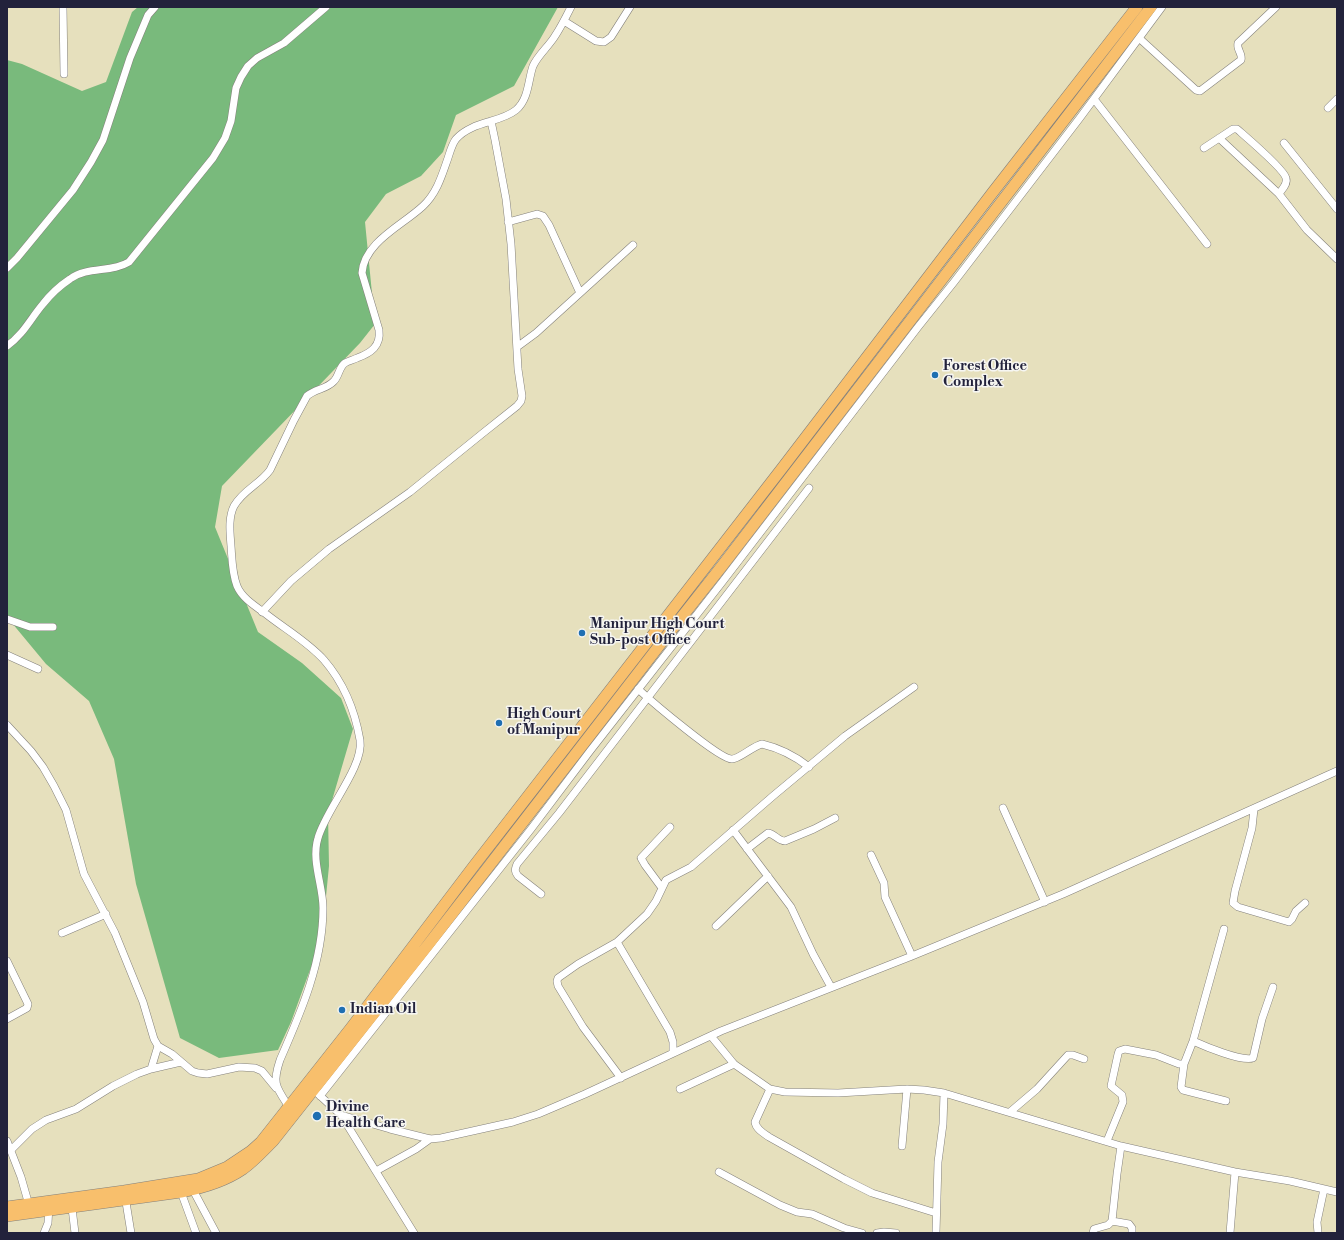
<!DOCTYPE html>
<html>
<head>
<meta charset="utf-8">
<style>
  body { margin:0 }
  #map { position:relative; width:1344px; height:1240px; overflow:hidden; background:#e6e0bd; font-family:"Libre Bodoni",serif }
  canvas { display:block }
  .frame { position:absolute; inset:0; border:8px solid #22223b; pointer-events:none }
</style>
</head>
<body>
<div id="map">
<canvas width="1344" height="1240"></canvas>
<div class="frame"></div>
</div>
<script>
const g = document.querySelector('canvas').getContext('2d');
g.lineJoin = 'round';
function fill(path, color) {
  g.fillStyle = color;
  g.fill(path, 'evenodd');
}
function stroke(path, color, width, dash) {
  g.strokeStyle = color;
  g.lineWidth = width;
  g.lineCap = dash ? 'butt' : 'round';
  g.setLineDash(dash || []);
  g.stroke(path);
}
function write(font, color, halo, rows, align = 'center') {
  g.font = font + ' "Libre Bodoni",serif';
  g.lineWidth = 3;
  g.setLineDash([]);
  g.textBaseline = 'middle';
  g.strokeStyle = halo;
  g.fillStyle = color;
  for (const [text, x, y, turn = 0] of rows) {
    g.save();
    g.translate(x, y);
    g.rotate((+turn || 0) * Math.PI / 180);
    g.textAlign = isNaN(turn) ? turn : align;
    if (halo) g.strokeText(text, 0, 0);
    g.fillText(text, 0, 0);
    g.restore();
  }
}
fill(new Path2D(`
  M138 7H558L514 86 456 115 443 152 421 176 386 194 365 222 375 324 360 343 222 486 215 527 258 632 302 663 341 698 353 729 328 814 329 866 322 937 291 1022 278 1050 219 1058 180 1038 136 884 114 759 89 701 46 664 7 617V60L22 64 82 91 106 82 132 12Z`), '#79ba7c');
const minor = new Path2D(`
  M63 7 64 74
  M564 21 596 41 604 42 611 37 630 7
  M1139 38 1196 90 1200 91 1241 60C1243 54 1236 49 1238 43L1276 7
  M1094 99 1207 244
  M1328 108 1337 99
  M1219 138 1279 194 1307 230 1337 259
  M1284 143 1337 209
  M1204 148 1233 129H1237C1246 137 1284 169 1286 178 1288 184 1282 189 1279 194
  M508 222 537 214 543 216 549 225 580 293
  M7 268 17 258 73 190 91 162 103 140 130 58 148 15 155 7
  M7 346C23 335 31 318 43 304 50 295 61 285 70 279 88 266 111 273 129 262L213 158 225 138 231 121 236 88 241 77 248 66 257 58 284 43 326 7
  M517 347 536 333 633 245
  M262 612 291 581 329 549 410 492 483 433 517 406 521 401 522 396 518 369 511 244 506 199 495 140 491 121
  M7 619 30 627H53
  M7 655 38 669
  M638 689C650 700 720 760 732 759 739 759 753 746 762 744 779 748 795 756 809 767
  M7 725 31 751 43 767 54 786 66 810 84 874 115 933 143 1002 154 1039 158 1046 172 1054 192 1071 198 1073 207 1074 239 1067 255 1068 262 1071 276 1088
  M1003 808 1045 902
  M1254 809 1252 828 1235 891 1233 903 1238 907 1289 922 1292 919 1296 911 1305 903
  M733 830 791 907 813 954 831 987
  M747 849 768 833C775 834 778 841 785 841L814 829 835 818
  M871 855 884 883 885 897 912 956
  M662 888 645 865 641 858 670 827
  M541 894 518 876C514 871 515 869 517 864L559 813 809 488
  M716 926 768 876
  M62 933 106 914
  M617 942 670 1032 673 1042V1053
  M7 1019 27 1008 28 1004 7 961
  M711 1036 734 1064 770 1089 785 1092 838 1093 907 1089 924 1090 944 1093 1121 1146 1235 1172 1290 1181 1337 1192
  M1193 1041C1204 1046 1242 1062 1253 1058L1262 1019 1273 987
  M1184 1064 1181 1087 1183 1090 1226 1101
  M151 1069 158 1046
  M621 1078 583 1027 558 986 557 981 558 978 578 964 617 942 647 914 656 901 666 880 691 867 773 796 845 736 914 687
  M680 1089 734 1064
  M770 1089 755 1122C756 1129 763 1133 769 1137L844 1179 872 1193 936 1213
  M317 1093 341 1115 414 1233
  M320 1096 531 829 590 751 723 581 918 327 954 282 1079 119 1162 7
  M289 1107C276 1087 272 1084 280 1060 301 1012 323 962 323 908 323 885 311 861 318 838 326 809 364 767 360 740 355 711 343 682 324 660 308 642 285 629 266 614 255 606 242 598 237 586 232 573 232 559 231 546 230 533 228 518 234 506 243 490 260 484 270 470L294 420 307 396C315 389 327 389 334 381 339 376 339 367 345 363 348 361 353 360 357 358 371 353 381 346 379 330L362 273C364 242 403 225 423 206 437 193 442 175 448 158 450 152 452 144 456 139 472 121 500 123 516 110 529 99 528 80 533 66 538 55 549 46 555 36 561 27 566 17 571 7
  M1010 1112 1037 1089 1068 1055H1073L1084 1059
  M341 1115 390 1129 430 1139 441 1138 513 1122 538 1114 585 1094 721 1031 912 956 1063 894 1337 771
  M7 1141 21 1177 29 1205
  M1107 1141 1123 1102 1122 1095 1111 1086 1118 1054 1119 1051 1125 1049 1156 1055 1179 1064H1184L1193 1041 1224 929
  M902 1146 907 1089
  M11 1150 32 1129 46 1120 76 1109 113 1086 137 1074 151 1069 181 1062
  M376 1171 416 1149 430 1139
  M719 1172 780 1205 797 1212 812 1214 844 1228 862 1233
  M193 1190 216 1233
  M181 1192 196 1233
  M125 1196 131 1233
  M72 1208 75 1233
  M1112 1221 1129 1224 1132 1228V1233
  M44 1233 48 1223 49 1206
  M877 1233 884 1232 896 1233
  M936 1233 938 1162 943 1124 944 1093
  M1093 1233 1094 1229 1108 1225 1112 1221 1117 1174 1121 1146
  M1230 1233 1235 1172
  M1318 1233 1317 1222 1324 1189`);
const highway = new Path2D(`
  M7 1207 124 1191 198 1179 227 1167 251 1151 261 1142 351 1028 473 867 783 467 993 192 1137 7
  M7 1216 181 1192C203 1188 224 1182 243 1169 254 1161 263 1151 273 1141L428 945 662 642 722 566 1151 7`);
stroke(minor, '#84817c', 8);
stroke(highway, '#84817c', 12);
stroke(minor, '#fff', 7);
stroke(highway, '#f8bf6c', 11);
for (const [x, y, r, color] of [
  [935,375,4,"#1f6fb2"],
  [582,633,4,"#1f6fb2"],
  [499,723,4,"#1f6fb2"],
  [342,1010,4,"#1f6fb2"],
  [317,1116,5,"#1f6fb2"]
]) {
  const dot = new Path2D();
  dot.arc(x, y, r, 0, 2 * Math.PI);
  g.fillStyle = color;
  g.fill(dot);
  stroke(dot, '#f6f6f2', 1.5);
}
write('bold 14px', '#22223b', '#f6f6f2', [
  ["Forest Office",943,367],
  ["Complex",943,383],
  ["Manipur High Court",590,625],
  ["Sub-post Office",590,641],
  ["High Court",507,715],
  ["of Manipur",507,731],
  ["Indian Oil",350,1010],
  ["Divine",326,1108],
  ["Health Care",326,1124]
], 'left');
</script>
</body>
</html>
